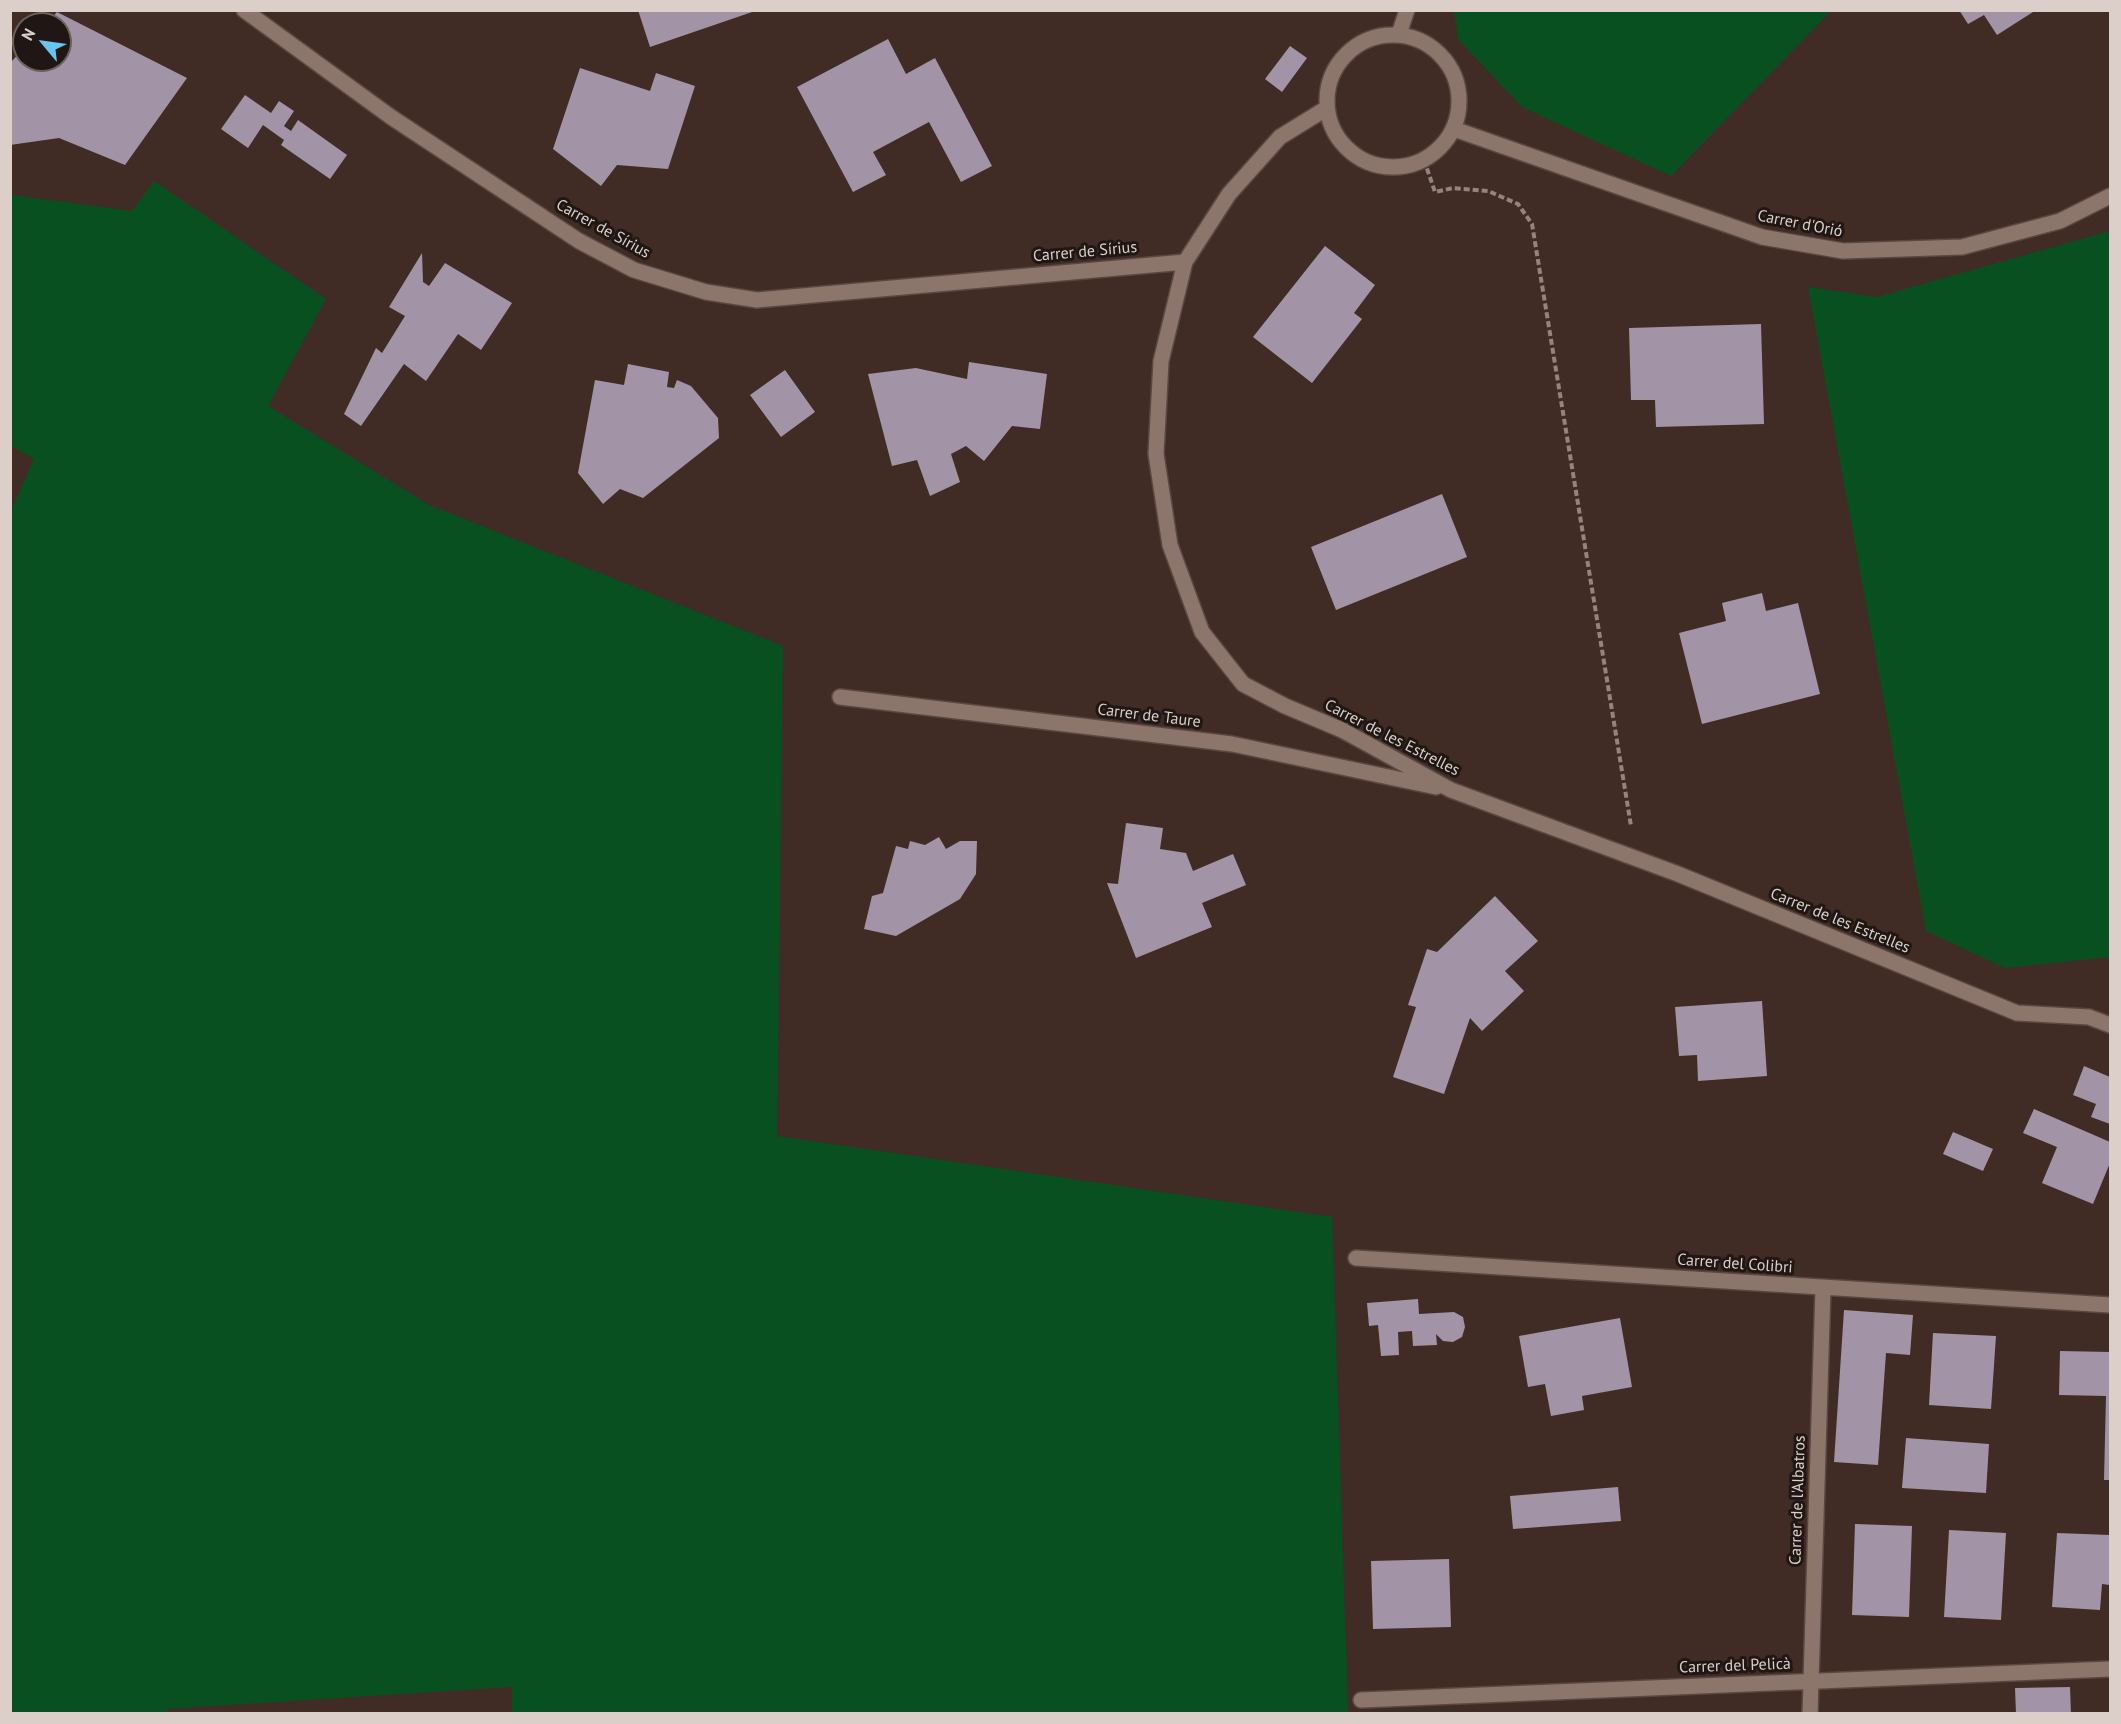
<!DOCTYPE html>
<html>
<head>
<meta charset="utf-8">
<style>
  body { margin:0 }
  #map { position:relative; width:2121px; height:1724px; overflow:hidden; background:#402c25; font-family:"PT Sans",sans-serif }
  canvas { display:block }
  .frame { position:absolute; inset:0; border:12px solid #dccfca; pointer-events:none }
  .north { position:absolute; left:12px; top:12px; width:60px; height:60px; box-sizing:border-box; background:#201714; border:2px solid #6b615d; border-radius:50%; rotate:299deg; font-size:16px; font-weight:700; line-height:24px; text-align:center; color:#dccfca }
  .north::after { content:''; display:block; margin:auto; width:21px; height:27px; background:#67c4ef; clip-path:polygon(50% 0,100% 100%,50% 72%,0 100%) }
</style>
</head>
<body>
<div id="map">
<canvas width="2121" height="1724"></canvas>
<div class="frame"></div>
<div class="north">N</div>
</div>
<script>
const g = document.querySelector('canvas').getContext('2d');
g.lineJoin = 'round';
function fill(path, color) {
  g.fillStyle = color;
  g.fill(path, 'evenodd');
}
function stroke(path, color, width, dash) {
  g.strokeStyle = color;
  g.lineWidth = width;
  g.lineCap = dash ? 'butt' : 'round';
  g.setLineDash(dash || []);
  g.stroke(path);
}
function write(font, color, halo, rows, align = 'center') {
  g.font = font + ' "PT Sans",sans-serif';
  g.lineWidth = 6;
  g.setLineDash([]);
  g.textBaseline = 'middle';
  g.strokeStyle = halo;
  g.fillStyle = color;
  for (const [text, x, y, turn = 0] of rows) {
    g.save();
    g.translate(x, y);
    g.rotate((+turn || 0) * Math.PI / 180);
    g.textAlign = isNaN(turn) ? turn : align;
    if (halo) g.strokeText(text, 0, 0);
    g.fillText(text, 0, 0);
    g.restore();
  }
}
fill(new Path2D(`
  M1454 11V10L1831 11 1671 176 1522 107 1458 39Z
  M154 181 326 299 268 406 429 505 783 646 777 1136 1332 1217 1348 1713 512 1714V1687L167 1709V1713H11L10 513 34 459 11 446V195L132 211Z
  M2110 231V957L2005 968 1926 931 1808 287 1877 297Z`), '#095020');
fill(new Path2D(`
  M638 10H755V11L650 47Z
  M1959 10H2031L2033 12 1997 35 1984 15 1968 24Z
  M57 12 187 78 125 165 59 138 10 145V63L24 48V60H60V24H46Z
  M888 39 906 74 935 58 992 166 961 182 929 122 873 152 886 175 853 192 797 87Z
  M1290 46 1307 58 1282 92 1265 79Z
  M580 68 650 91 656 73 695 86 668 169 617 165 601 186 553 149Z
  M245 95 271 113 279 101 294 111 284 126 291 131 298 120 347 155 330 179 281 145 284 140 263 125 248 148 221 129Z
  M1325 246 1375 285 1354 313 1362 319 1312 383 1253 337Z
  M422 253 423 282 429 286 445 263 512 303 481 350 458 334 426 381 404 364 361 426 344 414 376 348 382 353 405 316 389 307Z
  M1761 324 1764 424 1656 427 1655 400H1631L1629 328Z
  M969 362 1047 374 1040 429 1012 426 984 461 966 446 951 454 960 482 930 496 917 460 892 466 868 374 916 368 967 379Z
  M628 364 669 372 667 387 674 388 677 380 691 386 718 418 719 438 643 498 620 489 603 504 578 473 595 380 624 385Z
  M785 370 815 412 781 437 750 395Z
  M1442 494 1467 557 1336 610 1311 547Z
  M1762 593 1766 611 1798 603 1820 694 1702 724 1679 633 1726 621 1722 603Z
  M1126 823 1163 828 1160 849 1186 853 1193 871 1233 854 1246 885 1202 903 1212 927 1136 958 1107 883 1118 884Z
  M939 837 946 849 960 841H977L976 874 960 899 896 936 864 929 872 896 883 893 896 846 908 849 910 841 925 845Z
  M1495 896 1538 941 1505 971 1524 991 1482 1031 1470 1018 1444 1094 1393 1077 1416 1007 1408 1005 1427 949 1437 952Z
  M1762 1001 1767 1076 1698 1081 1697 1055 1679 1056 1675 1007Z
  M2084 1066 2110 1077V1124L2091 1117 2096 1104 2073 1095Z
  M2034 1109 2110 1142V1163L2093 1204 2042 1183 2057 1147 2023 1133Z
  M1953 1132 1993 1149 1983 1171 1943 1154Z
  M1418 1299 1419 1314 1454 1312 1463 1317 1465 1327 1462 1337 1453 1342 1443 1341 1436 1334 1437 1345 1413 1346 1412 1331 1398 1332 1399 1355 1381 1356 1378 1325 1369 1326 1367 1303Z
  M1844 1310 1913 1315 1910 1355 1886 1353 1878 1465 1834 1462Z
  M1620 1318 1632 1387 1582 1396 1584 1410 1551 1416 1545 1384 1528 1387 1519 1336Z
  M1933 1333 1996 1336 1991 1409 1929 1405Z
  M2060 1351 2110 1352V1480H2104L2106 1396 2059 1395Z
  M1906 1438 1989 1444 1986 1493 1902 1488Z
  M1618 1487 1621 1521 1513 1529 1510 1496Z
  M1855 1524 1912 1526 1909 1617 1852 1615Z
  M1949 1530 2006 1533 2001 1620 1944 1617Z
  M2057 1533 2110 1535V1585L2102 1584 2100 1610 2052 1607Z
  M1449 1559 1451 1627 1373 1629 1371 1561Z
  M2070 1687 2071 1714H2016L2015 1688Z`), '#a393a6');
const street = new Path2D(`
  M244 10 391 117 579 241 634 270 706 292 757 300 1185 262
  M1399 34 1407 10
  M1327 101a66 66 0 1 1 132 0a66 66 0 1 1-132 0Z
  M1327 108 1280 137 1229 194 1185 262 1161 361 1156 454 1170 545 1202 632 1243 684 1285 706 1342 730 1451 790 1678 874 2017 1013 2089 1017 2110 1025
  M1454 129 1762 237 1843 251 1962 247 2060 221 2110 196
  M840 697 1232 744 1436 787
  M1356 1258 2110 1305
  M1361 1700 2110 1669
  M1810 1714 1823 1288`);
stroke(street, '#594842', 18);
stroke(new Path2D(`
  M1424 160 1435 192 1453 188 1488 191 1518 204 1532 224 1631 826`), '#94837e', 4, [6, 3]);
stroke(street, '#8c756b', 15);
write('16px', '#dccfca', '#201714', [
  ["Carrer d'Orió",1800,224,11],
  ["Carrer de Sírius",603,229,29],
  ["Carrer de Sírius",1085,252,-5],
  ["Carrer de Taure",1149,716,7],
  ["Carrer de les Estrelles",1392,738,27],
  ["Carrer de les Estrelles",1840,921,22],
  ["Carrer del Colibri",1735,1264,4],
  ["Carrer de l'Albatros",1798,1500,-88],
  ["Carrer del Pelicà",1735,1666,-2]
]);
</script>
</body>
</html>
